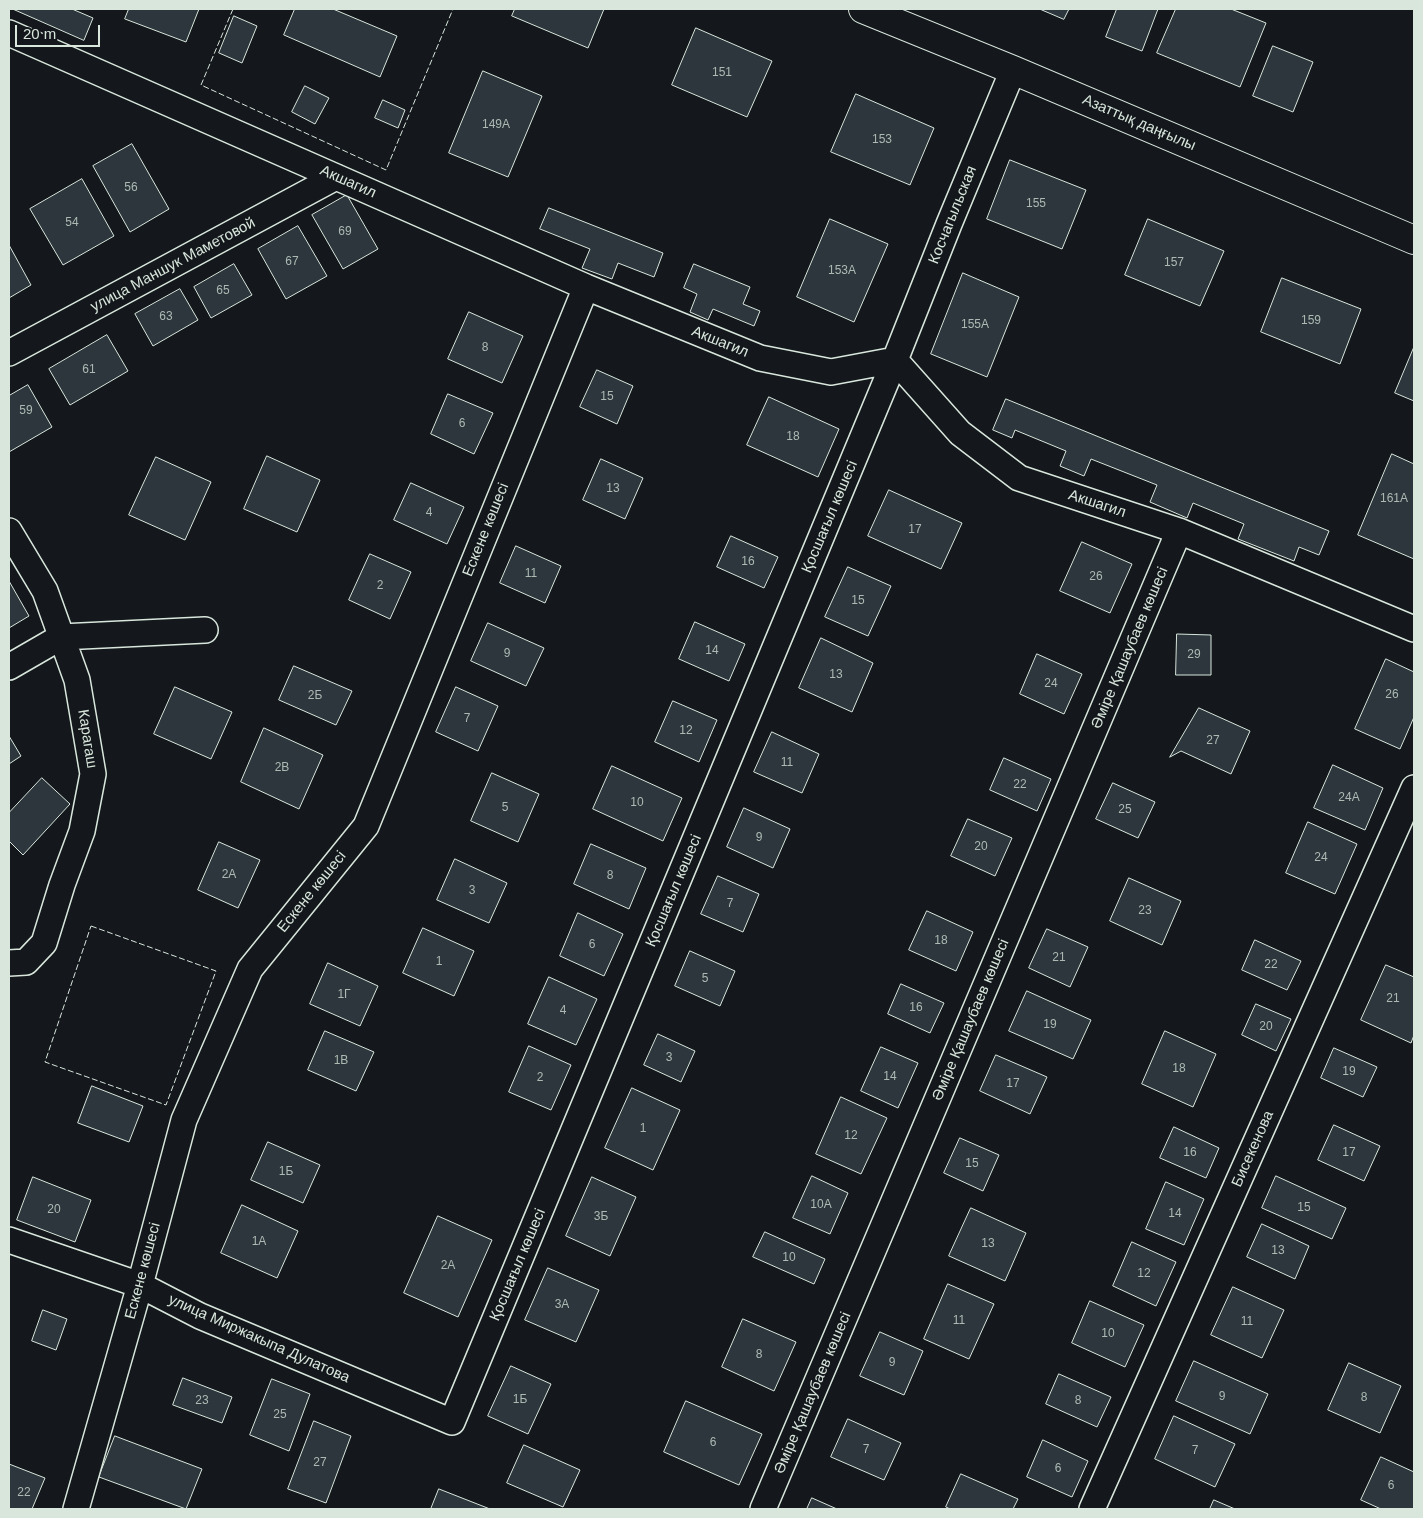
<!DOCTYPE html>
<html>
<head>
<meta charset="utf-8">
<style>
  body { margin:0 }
  #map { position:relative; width:1423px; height:1518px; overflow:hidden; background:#14181c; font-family:Arial,sans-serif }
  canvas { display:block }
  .frame { position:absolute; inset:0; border:10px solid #d8e6dc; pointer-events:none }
  .scale { position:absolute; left:15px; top:25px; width:85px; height:22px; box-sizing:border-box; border:2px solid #d8e6dc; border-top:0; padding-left:6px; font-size:15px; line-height:18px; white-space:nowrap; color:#d8e6dc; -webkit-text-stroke:4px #14181c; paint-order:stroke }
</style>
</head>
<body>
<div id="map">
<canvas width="1423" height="1518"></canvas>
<div class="frame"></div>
<div class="scale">20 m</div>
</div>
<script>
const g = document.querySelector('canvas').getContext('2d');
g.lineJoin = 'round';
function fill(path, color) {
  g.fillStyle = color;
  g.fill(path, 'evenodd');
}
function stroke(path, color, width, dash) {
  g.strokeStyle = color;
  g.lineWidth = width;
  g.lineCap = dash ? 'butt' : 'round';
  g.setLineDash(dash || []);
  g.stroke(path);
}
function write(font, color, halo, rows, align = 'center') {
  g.font = font + ' Arial,sans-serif';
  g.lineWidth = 4;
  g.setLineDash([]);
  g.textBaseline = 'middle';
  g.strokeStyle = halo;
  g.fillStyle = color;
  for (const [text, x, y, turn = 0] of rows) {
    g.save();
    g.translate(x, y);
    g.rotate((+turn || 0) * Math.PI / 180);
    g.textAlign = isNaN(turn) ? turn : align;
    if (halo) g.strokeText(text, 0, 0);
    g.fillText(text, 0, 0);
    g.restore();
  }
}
const building = new Path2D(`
  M13 9H72L93 18 84 40Z
  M129 9H199L186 42 125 19Z
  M295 9H333L397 36 380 77 284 35Z
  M515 9H604L588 48 512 16Z
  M1040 9H1069L1064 19Z
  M1117 9H1158L1142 51 1106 37Z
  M1176 9H1231L1266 23 1240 87 1157 53Z
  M234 16 257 26 242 63 219 53Z
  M696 28 772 61 747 117 672 85Z
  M1273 46 1313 62 1293 112 1253 96Z
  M483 71 542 96 508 177 449 153Z
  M305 86 329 98 315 124 292 112Z
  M856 94 934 128 910 185 831 152Z
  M383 100 405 110 398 128 375 118Z
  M132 144 169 209 130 232 93 166Z
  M1010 160 1086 190 1062 249 987 219Z
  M82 179 114 236 63 265 30 209Z
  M347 195 378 249 343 269 312 215Z
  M549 208 663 253 654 277 618 263 612 279 582 268 590 249 540 229Z
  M830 219 888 244 854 322 797 297Z
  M1148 219 1224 251 1200 306 1125 275Z
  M298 226 327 276 286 299 258 249Z
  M9 245 31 285 9 298Z
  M234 264 252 295 211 318 194 287Z
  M694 264 750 287 743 304 760 311 754 326 713 309 708 320 690 312 697 294 684 288Z
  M963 273 1019 297 987 377 931 354Z
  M1282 278 1361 309 1340 364 1261 332Z
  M180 289 198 320 153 346 135 314Z
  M469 312 523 336 502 383 448 359Z
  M107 335 128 371 70 405 49 369Z
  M1414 347V401L1395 393Z
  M597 370 633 386 617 424 580 407Z
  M28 385 52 427 9 452V396Z
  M448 394 493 413 474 454 431 434Z
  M769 397 839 429 818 477 747 445Z
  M1006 399 1329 531 1319 555 1299 547 1294 561 1238 539 1244 524 1193 503 1187 518 1150 502 1157 485 1091 459 1084 476 1060 466 1066 451 1015 430 1012 438 993 430Z
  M1392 454 1414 464V559L1358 535Z
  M267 456 320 480 297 532 244 509Z
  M156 457 211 482 185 540 129 515Z
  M601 459 643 478 625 519 583 500Z
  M411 483 464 507 447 544 394 520Z
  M889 490 962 523 941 569 868 536Z
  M731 536 778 557 764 588 717 567Z
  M1082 542 1132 564 1110 613 1060 591Z
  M516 546 561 566 545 603 500 583Z
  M370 554 411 572 390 619 349 600Z
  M848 567 891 586 868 636 825 617Z
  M9 581 29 616 9 628Z
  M695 622 745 644 729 681 679 659Z
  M488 623 544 648 526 686 471 661Z
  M1177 634 1211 635V675H1176Z
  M821 638 873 663 852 712 799 688Z
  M1037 654 1082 674 1064 714 1020 694Z
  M1386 659 1414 672V717L1400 749 1355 729Z
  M294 666 352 691 336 725 279 700Z
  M175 687 232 712 211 759 154 734Z
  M456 687 498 706 478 751 436 732Z
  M673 701 717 720 699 762 655 742Z
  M1199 708 1250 731 1231 774 1181 751 1170 757Z
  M264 728 323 755 299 809 241 782Z
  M772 732 819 754 802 793 754 772Z
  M9 736 21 756 9 764Z
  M1004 758 1051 779 1037 811 990 790Z
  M1333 765 1383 788 1365 830 1314 808Z
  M612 766 682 798 663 841 593 809Z
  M492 773 539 794 518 842 471 821Z
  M42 778 70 804 23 855 9 841V813Z
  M1113 783 1155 802 1138 838 1096 819Z
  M744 808 790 829 773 868 727 847Z
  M968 819 1012 838 995 876 951 856Z
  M1308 822 1357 844 1335 894 1286 873Z
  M219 842 260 860 238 908 198 890Z
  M591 844 646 868 629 909 574 884Z
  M455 859 507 883 489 923 437 900Z
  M718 876 759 894 743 932 701 914Z
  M1129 878 1181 901 1162 945 1110 921Z
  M927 911 973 932 956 971 909 950Z
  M578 913 623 934 604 976 560 956Z
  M423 928 474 951 454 996 403 973Z
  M1047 929 1088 947 1070 987 1029 968Z
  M1255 940 1301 961 1287 990 1242 970Z
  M690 951 735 971 720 1006 675 986Z
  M328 963 378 986 360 1026 310 1004Z
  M1386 965 1414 977V1035L1411 1043 1361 1020Z
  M549 977 597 999 576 1045 528 1024Z
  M901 984 944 1003 930 1033 888 1014Z
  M1027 991 1091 1020 1073 1059 1009 1031Z
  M1256 1004 1291 1019 1276 1051 1242 1035Z
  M325 1031 374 1052 356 1091 308 1070Z
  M1165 1031 1216 1054 1193 1107 1142 1084Z
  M658 1034 695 1051 681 1082 644 1065Z
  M529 1046 571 1065 551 1110 509 1092Z
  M881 1047 918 1063 898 1108 861 1091Z
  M1334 1048 1377 1067 1363 1097 1321 1078Z
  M996 1055 1047 1077 1030 1114 980 1091Z
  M92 1086 143 1106 129 1142 78 1123Z
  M632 1088 680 1110 653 1170 605 1148Z
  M841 1097 887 1118 861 1174 816 1154Z
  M1334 1125 1380 1146 1364 1181 1318 1160Z
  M1174 1127 1219 1148 1206 1178 1160 1158Z
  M960 1138 999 1155 983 1191 944 1173Z
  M268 1142 320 1165 303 1203 251 1180Z
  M812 1176 848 1193 830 1234 793 1218Z
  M1276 1176 1346 1208 1332 1239 1262 1208Z
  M33 1177 91 1200 75 1242 17 1220Z
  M592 1177 636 1197 610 1256 566 1236Z
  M1166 1182 1204 1199 1184 1245 1146 1229Z
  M242 1205 298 1231 277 1278 221 1253Z
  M971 1208 1026 1233 1005 1281 949 1256Z
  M438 1216 492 1240 458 1317 404 1293Z
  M1262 1224 1309 1246 1295 1279 1247 1257Z
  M765 1232 825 1259 814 1284 753 1257Z
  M1132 1242 1176 1262 1156 1306 1113 1286Z
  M548 1268 599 1290 576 1342 525 1320Z
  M948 1284 994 1304 969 1359 924 1339Z
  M1233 1287 1284 1310 1262 1358 1211 1335Z
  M1090 1301 1144 1325 1125 1367 1072 1343Z
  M43 1310 67 1319 56 1350 32 1341Z
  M743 1319 796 1342 774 1391 722 1367Z
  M880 1332 923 1351 904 1395 860 1376Z
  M1194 1361 1268 1394 1250 1434 1176 1401Z
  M1349 1363 1401 1386 1380 1433 1328 1410Z
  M511 1366 551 1384 528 1434 488 1416Z
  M1059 1374 1111 1397 1097 1427 1046 1404Z
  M183 1378 232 1397 222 1423 173 1405Z
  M272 1379 310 1394 289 1451 250 1435Z
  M686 1401 762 1434 739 1485 664 1452Z
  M1174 1416 1235 1444 1215 1487 1155 1459Z
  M848 1419 901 1443 884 1480 831 1457Z
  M314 1421 351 1436 326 1503 288 1489Z
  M115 1436 202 1469 186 1509 99 1477Z
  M1043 1440 1088 1461 1072 1497 1027 1477Z
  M524 1445 580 1470 563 1507 507 1483Z
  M1381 1457 1414 1472V1509H1381L1361 1500Z
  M9 1464 45 1478 32 1509H9Z
  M961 1474 1018 1499 1013 1509H950L946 1507Z
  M439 1489 490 1509H431Z
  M812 1498 837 1509H807Z
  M1214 1500 1235 1509H1210Z`);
fill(building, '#2c363c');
stroke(building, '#d8e6dc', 1);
const minor = new Path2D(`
  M9 33 586 287 760 358 831 372 895 360 960 433 1019 478 1179 531 1414 629
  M9 353 336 177
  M9 531 45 591 77 680 93 774 82 831 62 885 44 943 26 962 9 963
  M9 667 61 637 205 630
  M9 1240 140 1285 200 1316 452 1422 895 360 949 224 1013 70
  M76 1509 140 1285 184 1120 250 969 366 826 586 287
  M763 1509 1179 531
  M1092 1509 1414 788`);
const primary = new Path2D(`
  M863 9 1013 70 1414 240`);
stroke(minor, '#d8e6dc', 28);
stroke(primary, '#d8e6dc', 30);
stroke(minor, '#14181c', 25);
stroke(primary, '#14181c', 28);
stroke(new Path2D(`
  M233 9 201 85 386 170 453 9
  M91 926 216 971 166 1105 45 1062Z`), '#d8e6dc', 1, [6, 2.5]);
write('12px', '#adbab4', null, [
  ["151",722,73],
  ["149А",496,125],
  ["153",882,140],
  ["56",131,188],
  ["155",1036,204],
  ["54",72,223],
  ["69",345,232],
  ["67",292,262],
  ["157",1174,263],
  ["153А",842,271],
  ["65",223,291],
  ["63",166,317],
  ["159",1311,321],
  ["155А",975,325],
  ["8",485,348],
  ["61",89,370],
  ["15",607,397],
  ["59",26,411],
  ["6",462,424],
  ["18",793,437],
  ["13",613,489],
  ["161А",1394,499],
  ["4",429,513],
  ["17",915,530],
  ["16",748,562],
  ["11",531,574],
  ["26",1096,577],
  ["2",380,586],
  ["15",858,601],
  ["14",712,651],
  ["9",507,654],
  ["29",1194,655],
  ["13",836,675],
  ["24",1051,684],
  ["26",1392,695],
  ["2Б",315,696],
  ["7",467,719],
  ["12",686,731],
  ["27",1213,741],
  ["11",787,763],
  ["2В",282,768],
  ["22",1020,785],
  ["24А",1349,798],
  ["10",637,803],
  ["5",505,808],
  ["25",1125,810],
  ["9",759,838],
  ["20",981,847],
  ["24",1321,858],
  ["2А",229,875],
  ["8",610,876],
  ["3",472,891],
  ["7",730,904],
  ["23",1145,911],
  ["18",941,941],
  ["6",592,945],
  ["21",1059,958],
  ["1",439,962],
  ["22",1271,965],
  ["5",705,979],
  ["1Г",344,995],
  ["21",1393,999],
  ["16",916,1008],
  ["4",563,1011],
  ["19",1050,1025],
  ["20",1266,1027],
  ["3",669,1058],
  ["1В",341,1061],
  ["18",1179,1069],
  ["19",1349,1072],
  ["14",890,1077],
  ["2",540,1078],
  ["17",1013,1084],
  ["1",643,1129],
  ["12",851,1136],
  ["16",1190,1153],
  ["17",1349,1153],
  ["15",972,1164],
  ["1Б",286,1172],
  ["10А",821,1205],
  ["15",1304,1208],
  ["20",54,1210],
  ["14",1175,1214],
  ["3Б",601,1217],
  ["1А",259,1242],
  ["13",988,1244],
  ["13",1278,1251],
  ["10",789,1258],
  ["2А",448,1266],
  ["12",1144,1274],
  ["3А",562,1305],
  ["11",959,1321],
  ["11",1247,1322],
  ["10",1108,1334],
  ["8",759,1355],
  ["9",892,1363],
  ["9",1222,1397],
  ["8",1364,1398],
  ["1Б",520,1400],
  ["23",202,1401],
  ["8",1078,1401],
  ["25",280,1415],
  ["6",713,1443],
  ["7",866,1450],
  ["7",1195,1451],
  ["27",320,1463],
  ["6",1058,1469],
  ["6",1391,1486],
  ["22",24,1493]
]);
write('15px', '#d8e6dc', '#14181c', [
  ["Азаттық даңғылы",1139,123,23],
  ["Акшагил",348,182,24],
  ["Косчагыльская",953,215,-68],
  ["улица Маншук Маметовой",173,265,-28],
  ["Акшагил",720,342,22],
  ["Акшагил",1097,504,18],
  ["Қосшағыл көшесі",830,517,-67],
  ["Ескене көшесі",486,530,-68],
  ["Әміре Қашаубаев көшесі",1130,648,-67],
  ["Карагаш",87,739,81],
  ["Қосшағыл көшесі",674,891,-67],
  ["Ескене көшесі",312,892,-51],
  ["Әміре Қашаубаев көшесі",971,1020,-67],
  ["Бисекенова",1253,1149,-66],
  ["Қосшағыл көшесі",518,1265,-67],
  ["Ескене көшесі",143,1271,-75],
  ["улица Миржакыпа Дулатова",259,1339,24],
  ["Әміре Қашаубаев көшесі",813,1393,-67]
]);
</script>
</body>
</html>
